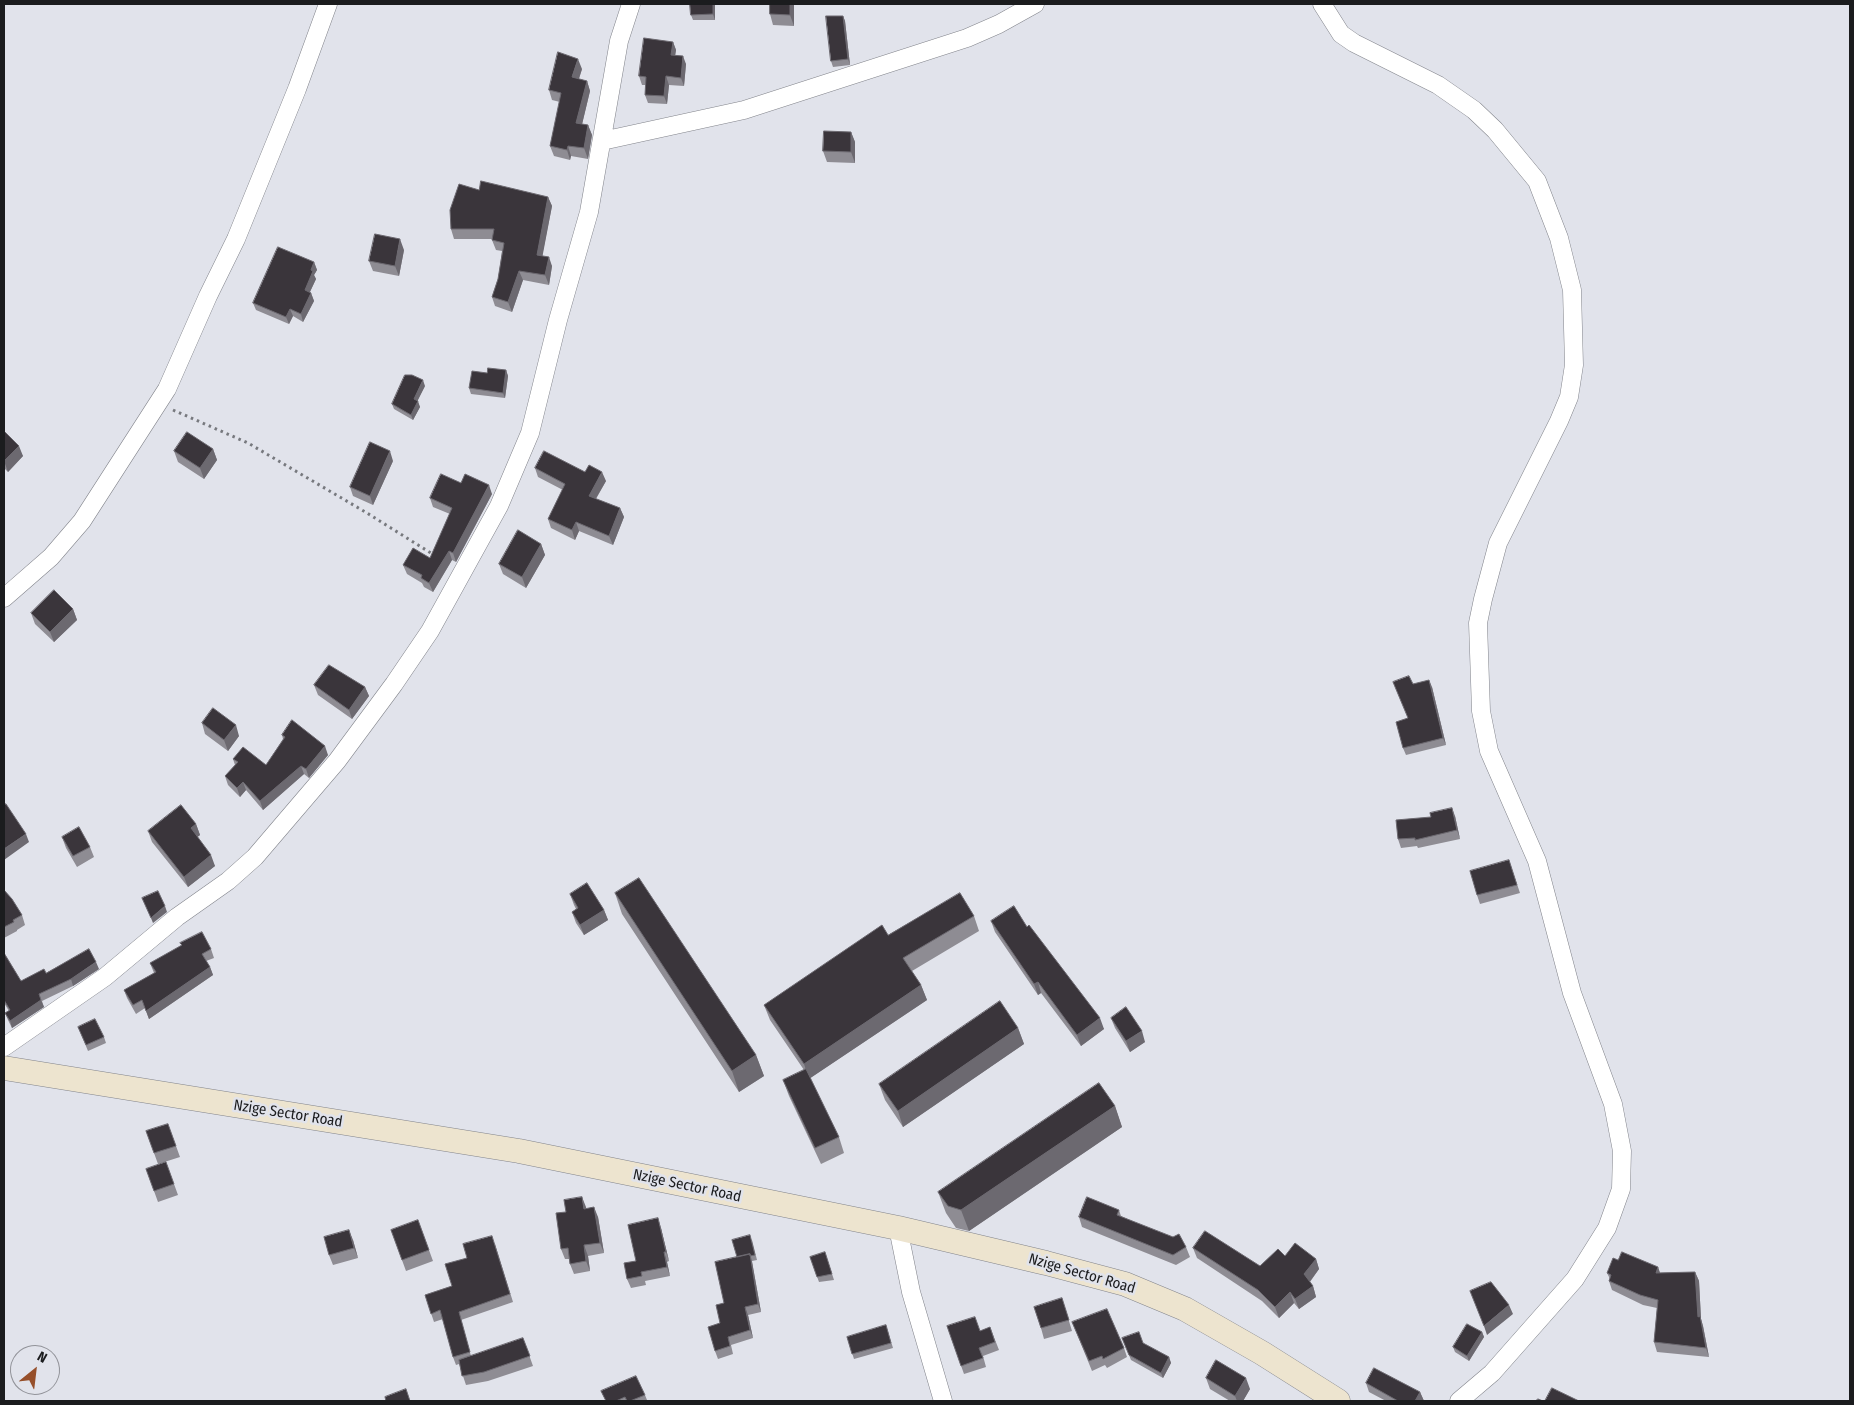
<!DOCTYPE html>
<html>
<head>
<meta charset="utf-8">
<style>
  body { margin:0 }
  #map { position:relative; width:1854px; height:1405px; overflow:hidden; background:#e1e3eb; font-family:"Fira Sans Condensed",sans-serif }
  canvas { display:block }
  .frame { position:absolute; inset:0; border:5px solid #1b1c1e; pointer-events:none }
  .north { position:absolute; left:10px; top:1345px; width:50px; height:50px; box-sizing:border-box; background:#e1e3eb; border:1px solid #929399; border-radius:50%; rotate:29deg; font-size:14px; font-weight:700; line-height:20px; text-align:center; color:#1b1c1e }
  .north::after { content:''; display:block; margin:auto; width:18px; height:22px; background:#964f2a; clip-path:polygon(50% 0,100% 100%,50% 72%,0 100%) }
</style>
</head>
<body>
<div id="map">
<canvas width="1854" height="1405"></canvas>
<div class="frame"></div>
<div class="north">N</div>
</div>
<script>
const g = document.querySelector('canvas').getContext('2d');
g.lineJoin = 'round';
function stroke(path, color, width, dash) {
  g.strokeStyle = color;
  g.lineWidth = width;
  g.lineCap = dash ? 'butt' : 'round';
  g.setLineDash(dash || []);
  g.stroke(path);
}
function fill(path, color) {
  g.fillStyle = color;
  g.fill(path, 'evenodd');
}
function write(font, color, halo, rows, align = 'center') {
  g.font = font + ' "Fira Sans Condensed",sans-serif';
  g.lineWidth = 5;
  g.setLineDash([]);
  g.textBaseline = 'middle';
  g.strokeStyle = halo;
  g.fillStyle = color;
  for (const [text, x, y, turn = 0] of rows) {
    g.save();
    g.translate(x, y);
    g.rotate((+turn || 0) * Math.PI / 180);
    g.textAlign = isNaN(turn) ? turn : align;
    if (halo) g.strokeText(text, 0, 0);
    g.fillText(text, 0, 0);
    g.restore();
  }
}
const minor = new Path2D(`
  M1322 4 1341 34 1354 43 1438 85 1474 110 1495 130 1537 181 1559 238 1572 290 1574 365 1569 397 1559 421 1498 543 1483 599 1478 623 1481 711 1489 751 1537 861 1572 993 1613 1104 1622 1151 1621 1189 1607 1228 1575 1279 1492 1373 1459 1401
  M602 141 744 110 967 38 999 24 1035 4
  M4 598 51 557 82 521 167 389 208 296 236 239 297 89 328 4
  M4 1047 105 977 177 917 228 881 255 857 337 761 394 684 430 631 499 506 530 433 558 320 589 212 619 41 631 4
  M898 1228 911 1292 943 1401`);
const secondary = new Path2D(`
  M4 1068 519 1151 898 1228 1046 1263 1125 1284 1185 1309 1262 1353 1338 1401`);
stroke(minor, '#82848b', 19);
stroke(secondary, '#82848b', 25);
stroke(new Path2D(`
  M173 410 248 443 367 513 434 555`), '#77797e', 3, [2.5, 4]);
stroke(minor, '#fff', 18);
stroke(secondary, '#ede4cf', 24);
fill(new Path2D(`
  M690 4H715V20H693L691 15Z
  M794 4V26L773 25 770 14Z
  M843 16 845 21 850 65 833 67 831 61Z
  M673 42 676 50 675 55 686 64 684 86 669 85 667 104 648 103 645 95V85H642L639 76Z
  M582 69 579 79 587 81 590 91 582 124 588 125 592 135 588 159 571 156 570 160 554 156 550 146 560 102 552 100 549 90Z
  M851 132 855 142V163L827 162 823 151Z
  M479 190 548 197 552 206 542 256 552 266 549 285 523 280 512 312 495 306 492 297 498 279 502 251 496 250 492 240V239H454L451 229Z
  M404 250 399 276 373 271 369 261Z
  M314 262 317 270 314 275 316 279 310 292 311 293 314 301 303 322 293 316 289 324 256 310 253 303Z
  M506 370 508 376 505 398 471 394 469 388 487 373Z
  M425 386 417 401 420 407 413 420 394 409 392 404Z
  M4 431 23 456 8 472 4 468Z
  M213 449 217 460 204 479 178 462 174 451Z
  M393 461 373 505 353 496 350 487Z
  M535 468 585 472 606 481 596 499 620 508 624 517 613 545 579 531 575 540 551 528 548 519 563 490 538 477Z
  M461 483 492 494 456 562 452 560 433 592 424 587 422 583 407 574 403 565 430 558 450 514 433 507 430 498Z
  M541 544 545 555 526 588 503 574 499 564Z
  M73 609 77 620 54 642 35 624 31 613Z
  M1413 684 1432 687 1446 745 1406 755 1403 748Z
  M314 685 365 687 369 696 352 719 318 695Z
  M202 723 239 736 228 751 205 734Z
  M282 735 328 755 309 778 304 774 263 810 246 790 240 797 228 785 225 776 235 765 233 759 266 765 283 739Z
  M1455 816 1460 839 1418 848 1417 846 1401 848 1398 839Z
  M196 824 200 835 197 837 215 866 188 887 152 842 148 831Z
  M62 837 90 847 94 857 77 867 66 848Z
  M1509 860 1520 893 1480 904 1477 895Z
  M4 890 22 915 25 925 17 930V931L4 938Z
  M615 893 756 1055 764 1076 739 1092 622 914Z
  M570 894 604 910 608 920 584 935 576 923 572 912 576 909 574 905Z
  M974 916 979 931 912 971 921 985 927 1000 810 1078 839 1137 844 1153 821 1164 789 1096 783 1080 804 1070 770 1020 764 1005 888 935Z
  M991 921 1027 927 1104 1029 1081 1046 1041 993 1038 995 995 932Z
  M211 949 214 958 206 961 210 967 213 975 149 1019 145 1008 136 1014 127 998 124 990 154 973 150 963Z
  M4 953 21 981 46 973 99 969 73 986 42 1001 44 1007 12 1028 8 1020 5 1013 9 1011 4 1003Z
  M1111 1018 1145 1042 1130 1052 1115 1028Z
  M78 1027 104 1037 106 1043 88 1051Z
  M1018 1028 1024 1044 903 1127 885 1100 879 1084Z
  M1115 1106 1122 1127 969 1231 956 1228 946 1213 938 1192Z
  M168 1124 180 1157 158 1164 146 1131Z
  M166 1162 178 1195 158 1202 146 1169Z
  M586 1208 598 1217 604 1253 588 1256 590 1271 574 1274 570 1264 569 1259H565L561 1249Z
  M1119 1210 1121 1216 1186 1247 1190 1257 1176 1265 1082 1227 1079 1217Z
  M418 1220 433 1261 406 1271 391 1230Z
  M661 1228 669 1261 667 1262 670 1276 645 1281 646 1285 631 1288 627 1279 636 1261Z
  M353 1240 358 1258 333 1265 329 1255Z
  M752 1240 757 1260 752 1261 761 1312 748 1315 753 1338 731 1345 733 1354 718 1359 715 1351 724 1303Z
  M495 1244 513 1302 461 1320 471 1356 523 1338 533 1366 488 1381 466 1385 459 1364 456 1365 453 1357 443 1319 434 1322 425 1295 452 1286 467 1258Z
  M1193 1248 1260 1266 1285 1256 1316 1259 1319 1269 1310 1282 1313 1286 1316 1297 1299 1309 1294 1303 1279 1318 1262 1301 1197 1258Z
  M825 1252 834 1280 819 1282 810 1257Z
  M1618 1260 1658 1267 1660 1273 1695 1272 1699 1281 1701 1319 1703 1326 1709 1357 1657 1352 1654 1342 1657 1308 1643 1305 1612 1290 1609 1281 1610 1279 1607 1273Z
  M1062 1298 1072 1331 1044 1339 1041 1328Z
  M1072 1322 1124 1348 1127 1357 1107 1368 1105 1365 1092 1371Z
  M886 1325 893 1348 854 1359 847 1337Z
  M947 1326 980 1331 990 1327 999 1350 983 1356 986 1367 964 1374Z
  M1482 1332 1484 1337 1469 1361 1455 1352 1453 1347Z
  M1122 1338 1169 1357 1171 1363 1163 1378 1131 1360Z
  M1206 1378 1250 1389 1243 1401H1230L1210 1389Z
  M1366 1383 1420 1392 1424 1401H1386L1369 1392Z
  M601 1391 645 1395 647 1400 644 1401H606Z`), '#8e8c93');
fill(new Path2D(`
  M713 4H715V20L713 14Z
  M790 4H794V26L790 15Z
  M843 16 845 21 850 65 848 59Z
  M673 42 676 50 674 63 671 55Z
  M683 56 686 64 684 86 681 78Z
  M578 59 582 69 576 87 572 77Z
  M666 76 669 85 667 104 664 96Z
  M587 81 590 91 580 133 576 123Z
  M588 125 592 135 588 159 584 148Z
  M851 132 855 142V163L851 152Z
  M568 146 571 156 570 160 567 150Z
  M548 197 552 206 541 264 537 255Z
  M400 239 404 250 399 276 395 266Z
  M549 257 552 266 549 285 545 275Z
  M314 262 317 270 314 275 316 279 307 298 305 290 311 270Z
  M519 271 523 280 512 312 508 302Z
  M311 293 314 301 303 322 301 314Z
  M290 309 293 316 289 324 286 317Z
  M506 370 508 376 505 398 503 393Z
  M423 380 425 386 416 404 414 399Z
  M418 401 420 407 413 420 411 415Z
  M19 446 23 456 8 472 4 461Z
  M213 449 217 460 204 479 200 468Z
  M390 451 393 461 373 505 370 496Z
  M602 472 606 481 592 505 589 496Z
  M489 485 492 494 456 562 453 553Z
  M620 508 624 517 613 545 609 536Z
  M576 522 579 531 575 540 572 530Z
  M541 544 545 555 526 588 522 577Z
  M449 551 452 560 433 592 429 583Z
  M73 609 77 620 54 642 50 632Z
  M1429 680 1432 687 1446 745 1443 738Z
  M365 687 369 696 352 719 349 710Z
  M236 725 239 736 228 751 224 740Z
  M325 746 328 755 309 778 306 769Z
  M301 766 304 774 263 810 260 801Z
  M243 782 246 790 240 797 237 788Z
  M1452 808 1455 816 1460 839 1457 830Z
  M196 824 200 835 195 839 191 828Z
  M26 834 29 842 4 860V849Z
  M211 855 215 866 188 887 184 877Z
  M165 906 167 912 153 923 151 918Z
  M604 910 608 920 584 935 580 925Z
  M96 962 99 969 73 986 71 979Z
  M210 967 213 975 149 1019 146 1011Z
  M1038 982 1041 993 1038 995 1034 984Z
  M921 985 927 1000 809 1079 804 1064Z
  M41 1000 44 1007 12 1028 10 1021Z
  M1100 1018 1104 1029 1081 1046 1077 1035Z
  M1018 1028 1024 1044 903 1127 898 1111Z
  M1142 1031 1145 1042 1130 1052 1126 1041Z
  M756 1055 764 1076 739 1092 732 1071Z
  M1115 1106 1122 1127 969 1231 961 1210Z
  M582 1197 586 1207 588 1219 584 1209Z
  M594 1207 598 1217 604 1253 600 1243Z
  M658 1218 661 1228 669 1261 666 1252Z
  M349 1230 353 1240 358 1258 354 1248Z
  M584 1245 588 1256 590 1271 586 1261Z
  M664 1252 667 1262 670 1276 667 1267Z
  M750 1254 752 1262 761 1312 758 1304Z
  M1316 1259 1319 1269 1308 1284 1304 1274Z
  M1658 1267 1661 1276 1656 1273Z
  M1695 1272 1699 1281 1701 1319 1703 1326 1709 1357 1706 1348 1698 1317Z
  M1313 1286 1316 1297 1299 1309 1295 1299Z
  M1290 1292 1294 1303 1279 1318 1275 1307Z
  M1509 1305 1513 1314 1487 1335 1484 1326Z
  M745 1307 748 1315 753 1338 750 1330Z
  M1482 1332 1484 1337 1469 1361 1467 1356Z
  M1169 1357 1171 1363 1163 1378 1161 1373Z
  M1246 1378 1250 1389 1243 1401H1237L1235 1396Z
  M1420 1392 1424 1401H1415Z`), '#6c6970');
const building = new Path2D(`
  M690 4H713V14L691 15Z
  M770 4H790V15L770 14Z
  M826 16H843L848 59 831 61Z
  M644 38 673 42 671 55 683 56 681 78 666 76 664 96 645 95 646 77 639 76Z
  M558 52 578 59 572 77 587 81 576 123 588 125 584 148 568 146 567 150 550 146 561 93 549 90Z
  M824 131 851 132V152L823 151Z
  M481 181 548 197 537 255 549 257 545 275 519 271 508 302 492 297 498 279 504 243 492 240 494 229H451L450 210 459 184 479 190Z
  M375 234 400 239 395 266 369 261Z
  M278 247 314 262 311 270 313 271 305 290 311 293 301 314 290 309 286 317 253 303Z
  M488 368 506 370 503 393 469 388 472 371 487 373Z
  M405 375H412L423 380 414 399 418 401 411 415 392 404Z
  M4 431 19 446 4 461Z
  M187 432 213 449 200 468 174 451Z
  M370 442 390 451 370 496 350 487Z
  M544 451 585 472 589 465 602 472 589 496 620 508 609 536 576 522 572 530 548 519 565 484 535 468Z
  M441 474 461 483 465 474 489 485 453 553 449 551 429 583 421 578 422 575 403 565 413 548 430 558 452 508 430 498Z
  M518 530 541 544 522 577 499 564Z
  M54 590 73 609 50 632 31 613Z
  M329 665 365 687 349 710 314 685Z
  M1409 676 1413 684 1429 680 1443 738 1403 748 1396 722 1408 718 1393 682Z
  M213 708 236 725 224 740 202 723Z
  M292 720 325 746 306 769 301 766 260 801 243 782 237 788 225 776 238 762 233 759 243 747 266 765 285 737 282 735Z
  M6 804 26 834 4 849V805Z
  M181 805 196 824 191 828 211 855 184 877 148 831Z
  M1452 808 1457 830 1415 840V838L1398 839 1396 820 1431 817 1430 813Z
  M79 827 90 847 73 856 62 837Z
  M1509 860 1517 885 1477 895 1470 871Z
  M639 878 756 1055 732 1071 615 893Z
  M587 883 604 910 580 925 572 912 578 908 570 894Z
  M4 890 12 899 22 915 13 920 14 922 4 927Z
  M158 891 165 906 151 918 142 898Z
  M960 893 974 916 903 958 921 985 804 1064 764 1005 882 925 888 935Z
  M1014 906 1027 927 1029 925 1100 1018 1077 1035 1038 982 1034 984 991 921Z
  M202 932 211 949 202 954 210 967 146 1011 142 1000 133 1005 124 990 156 972 150 963 182 945 180 943Z
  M89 949 96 962 71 979 39 994 41 1000 10 1021 5 1013 10 1010 4 1000V953L21 981 44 969 46 973Z
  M1000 1001 1018 1028 898 1111 879 1084Z
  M1126 1007 1142 1031 1126 1041 1111 1018Z
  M95 1019 104 1037 86 1045 78 1027Z
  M806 1069 839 1137 815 1148 783 1080Z
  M1099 1083 1115 1106 961 1210 948 1206 938 1192Z
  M168 1124 176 1146 154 1153 146 1131Z
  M166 1162 174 1184 154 1191 146 1169Z
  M582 1197 584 1209 594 1207 600 1243 584 1245 586 1261 570 1264 568 1248 561 1249 556 1213 566 1212 564 1200Z
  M1087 1197 1119 1210 1117 1215 1173 1237 1179 1234 1186 1247 1173 1255 1079 1217Z
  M658 1218 666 1252H664L667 1267 641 1272 642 1276 627 1279 624 1263 636 1261 628 1225Z
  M418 1220 429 1250 402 1260 391 1230Z
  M349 1230 354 1248 329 1255 324 1237Z
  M1205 1231 1260 1266 1278 1249 1285 1256 1295 1243 1316 1259 1304 1274 1313 1286 1295 1299 1290 1292 1275 1307 1258 1290 1193 1248Z
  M750 1235 755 1255 750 1256V1254L737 1257 732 1240Z
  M492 1236 510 1294 459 1312 470 1352 453 1357 440 1310 431 1314 425 1295 452 1286 445 1264 467 1258 463 1244Z
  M825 1252 832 1274 817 1277 810 1257Z
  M1622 1252 1658 1267 1656 1273 1695 1272 1698 1317 1700 1316 1706 1348 1654 1342 1658 1300 1640 1295 1609 1281 1611 1275 1607 1273 1613 1258 1618 1260Z
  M750 1254 758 1304 745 1307 750 1330 728 1337 730 1346 715 1351 708 1327 720 1323 716 1305 724 1303 715 1262Z
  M1491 1282 1509 1305 1484 1326 1470 1291Z
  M1062 1298 1069 1320 1041 1328 1034 1307Z
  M1107 1309 1124 1348 1103 1359 1102 1356 1089 1361 1072 1322Z
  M975 1317 980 1331 990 1327 995 1342 979 1348 983 1358 961 1366 947 1326Z
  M1467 1324 1482 1332 1467 1356 1453 1347Z
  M886 1325 891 1343 852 1354 847 1337Z
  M1139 1332 1143 1343 1169 1357 1161 1373 1129 1355 1122 1338Z
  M523 1338 530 1356 484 1372 462 1376 459 1360Z
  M1216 1360 1246 1378 1235 1396 1206 1378Z
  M1374 1368 1420 1392 1415 1401H1398L1366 1383Z
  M636 1376 645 1395 630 1401H627L625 1397 616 1401H606L601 1391Z
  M1552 1388 1579 1401H1545Z
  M406 1389 410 1401H386L385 1397Z
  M1538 1399 1543 1401H1536Z`);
fill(building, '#3a353b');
stroke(building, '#6c6970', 1);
write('15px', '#1b1c1e', '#e1e3eb', [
  ["Nzige Sector Road",288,1114,9],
  ["Nzige Sector Road",687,1186,12],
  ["Nzige Sector Road",1082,1274,16]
]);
</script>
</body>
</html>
